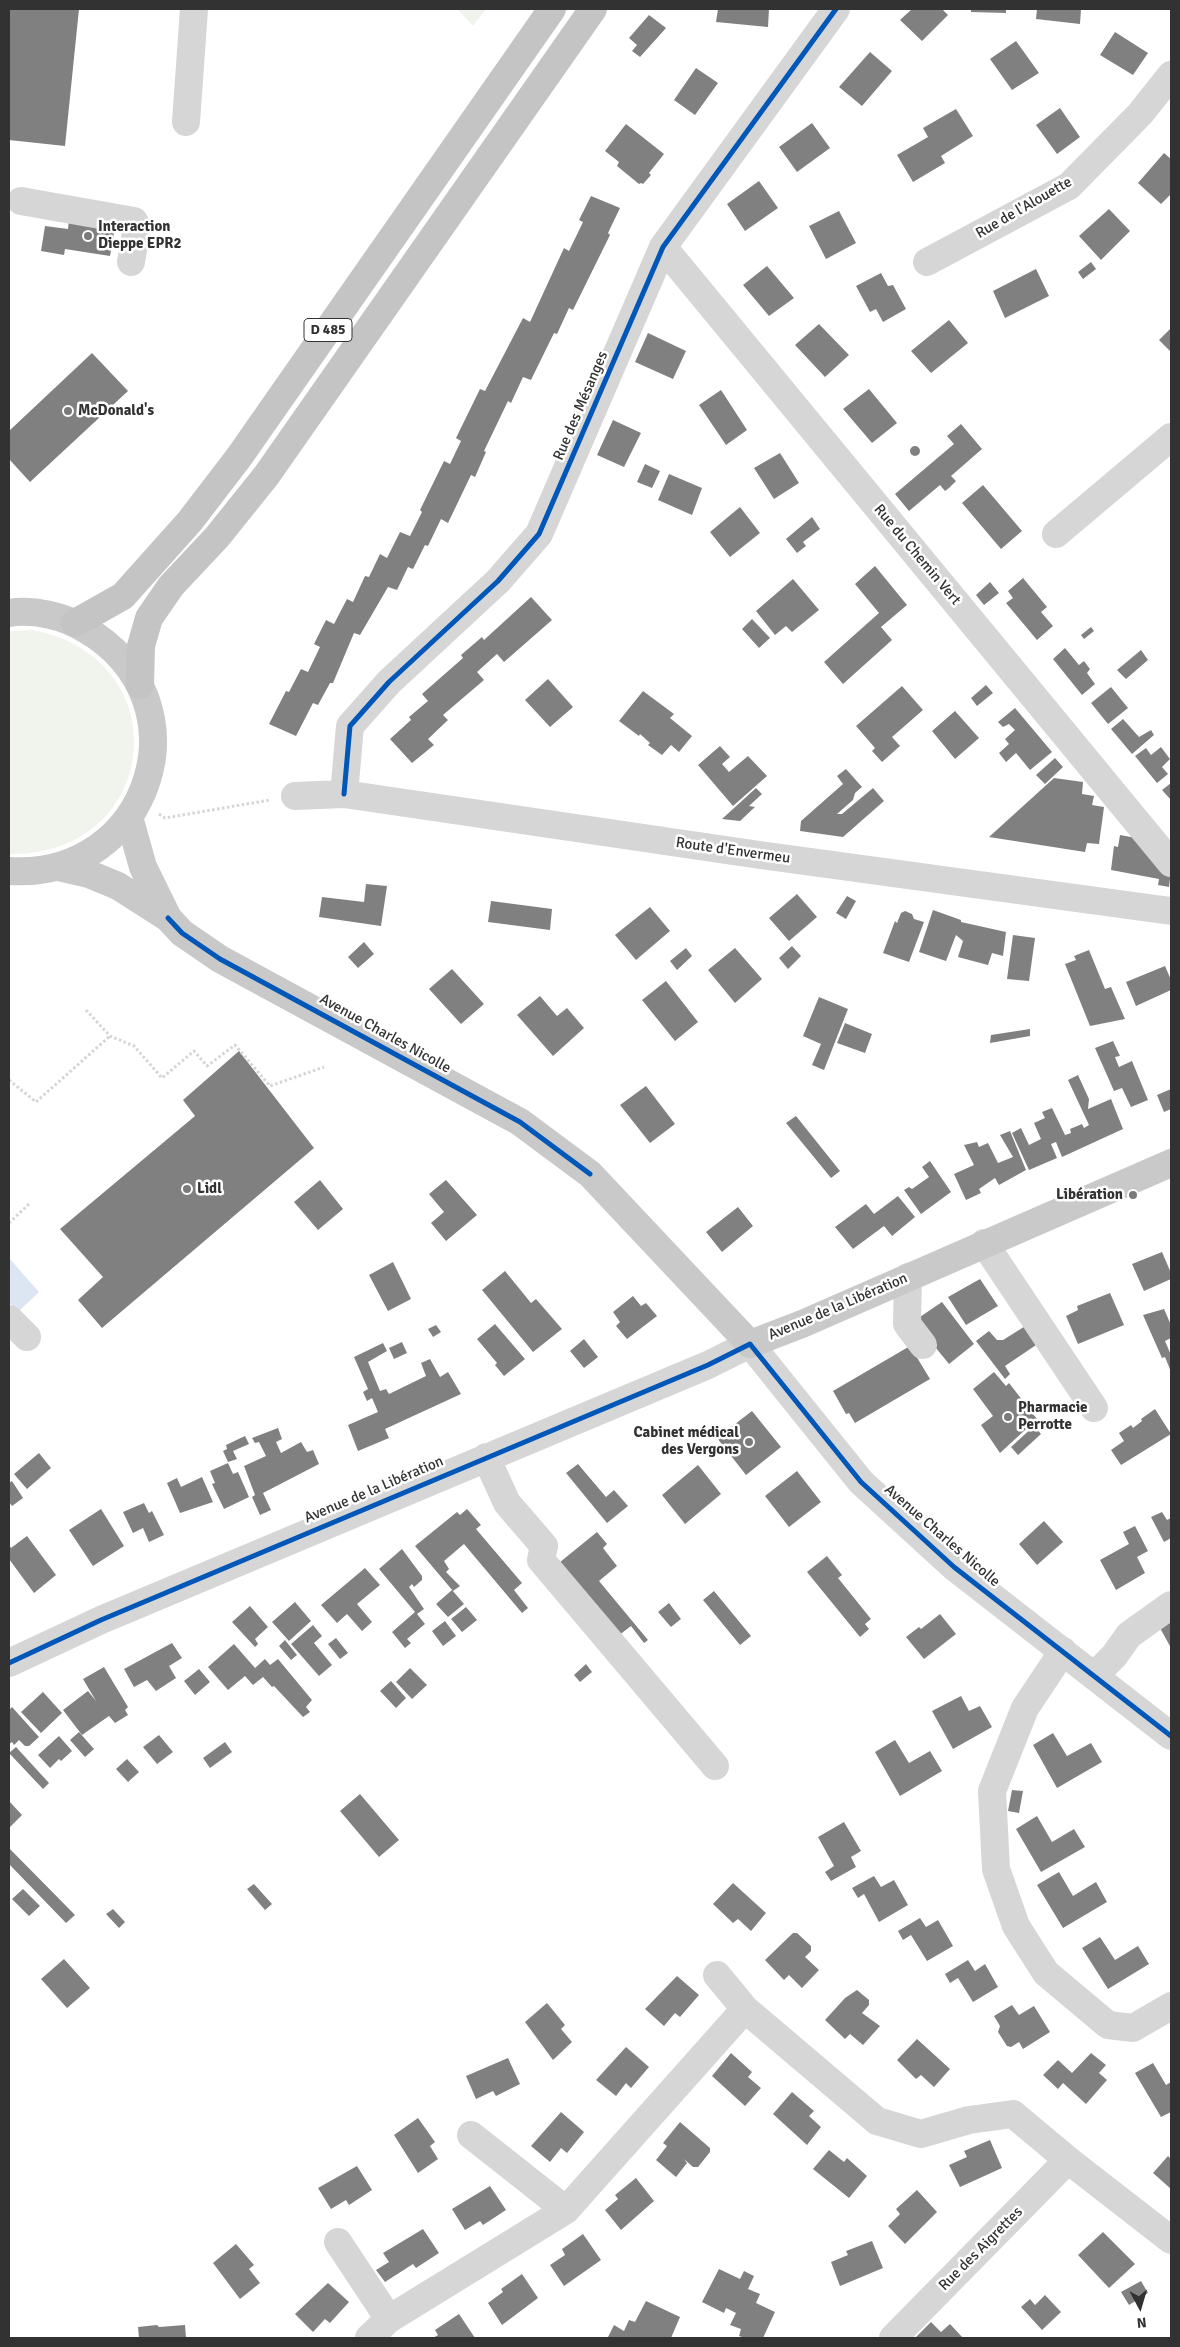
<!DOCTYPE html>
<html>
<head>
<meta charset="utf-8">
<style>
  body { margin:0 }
  #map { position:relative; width:1180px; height:2347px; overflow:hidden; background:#fff; font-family:Signika,sans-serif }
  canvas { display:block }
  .frame { position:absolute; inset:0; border:10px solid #323232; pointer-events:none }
  .north { position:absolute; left:1115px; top:2282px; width:50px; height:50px; -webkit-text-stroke:4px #fff; paint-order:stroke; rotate:174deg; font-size:14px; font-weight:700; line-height:20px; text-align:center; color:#323232 }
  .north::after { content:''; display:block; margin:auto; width:18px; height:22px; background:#323232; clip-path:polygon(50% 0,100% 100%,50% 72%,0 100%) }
</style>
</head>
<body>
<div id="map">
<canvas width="1180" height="2347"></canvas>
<div class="frame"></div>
<div class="north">N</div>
</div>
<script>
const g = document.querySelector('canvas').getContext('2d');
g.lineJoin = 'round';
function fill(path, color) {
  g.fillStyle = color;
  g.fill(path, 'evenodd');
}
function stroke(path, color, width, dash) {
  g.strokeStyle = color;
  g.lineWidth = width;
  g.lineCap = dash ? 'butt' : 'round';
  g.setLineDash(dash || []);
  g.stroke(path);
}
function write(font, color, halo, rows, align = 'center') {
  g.font = font + ' Signika,sans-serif';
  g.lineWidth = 5;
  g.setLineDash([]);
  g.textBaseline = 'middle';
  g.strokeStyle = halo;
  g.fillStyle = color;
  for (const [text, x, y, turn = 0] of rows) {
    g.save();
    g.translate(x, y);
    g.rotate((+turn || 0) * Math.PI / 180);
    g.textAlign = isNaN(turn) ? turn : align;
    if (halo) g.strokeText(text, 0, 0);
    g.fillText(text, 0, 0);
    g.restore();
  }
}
fill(new Path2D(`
  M457 9H486L473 26Z
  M32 630C180 657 162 854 12 854H9V631Z`), '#f0f4ed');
fill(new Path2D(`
  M9 1258 39 1292 18 1312 9 1302Z`), '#dce6f2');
fill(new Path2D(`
  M9 9H79L65 146 9 140Z
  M718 9H769L768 27 716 22Z
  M912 9H942L948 15 922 41 900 20Z
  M971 9H1006V13L971 12Z
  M1037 9H1081L1080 24 1036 19Z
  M649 15 666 28 640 57 632 51 637 45 629 38Z
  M1115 32 1148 53 1133 75 1100 55Z
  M1016 41 1039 73 1012 90 990 59Z
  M870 52 892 71 862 106 839 87Z
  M696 68 718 83 695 115 674 100Z
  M1060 108 1080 137 1057 154 1036 125Z
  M956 109 973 136 941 156 945 163 913 182 897 155 928 137 923 128Z
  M812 123 830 148 797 172 779 147Z
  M626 124 664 154 649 173 651 175 643 184 641 183 639 184 617 166 619 162 605 151Z
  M1164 153 1171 159V194L1161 204 1138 183Z
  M759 181 778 208 745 231 727 204Z
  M591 196 620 208 608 233 610 235 573 310 569 308 557 334 554 333 531 380 523 377 511 403 508 401 484 451 486 452 475 477 471 475 448 523 441 519 428 546 425 545 413 569 408 567 397 590 388 587 360 635 354 633 333 683H330L318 705 313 703 296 736 269 724 286 691 289 692 301 669 308 672 320 647 314 644 326 620 334 624 347 599 353 602 365 576 369 577 380 554 387 558 400 532 410 536 422 512 420 510 444 461 450 464 461 441 456 438 480 389 485 391 523 318 530 322 564 248 569 251 583 222 579 220Z
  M1109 209 1130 231 1101 260 1079 236Z
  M839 211 856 243 826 259 809 226Z
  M69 220 115 227 110 256 65 249 64 255 41 251 45 226 68 229Z
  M1091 262 1096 269 1083 279 1078 272Z
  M767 266 794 298 769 316 743 285Z
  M1036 269 1049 296 1005 318 993 291Z
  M881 273 888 286 893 285 906 309 883 322 876 309 870 312 856 286Z
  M949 320 968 343 931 373 911 351Z
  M819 324 849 355 825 377 795 345Z
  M1171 328V352L1159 340Z
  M648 333 686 351 673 379 635 362Z
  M92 353 128 391 30 482 9 459V431Z
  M869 389 897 423 872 443 843 409Z
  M721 390 747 430 726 445 699 405Z
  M613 420 641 433 624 467 597 455Z
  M961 424 982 449 951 476 956 481 949 488 945 491 940 485 909 511 895 494 954 444 947 436Z
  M910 451a5 5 0 1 1 10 0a5 5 0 1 1-10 0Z
  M780 453 799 483 774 499 754 468Z
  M645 464 660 471 652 488 637 482Z
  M669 474 702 488 692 515 658 500Z
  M983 485 1022 531 1001 549 962 503Z
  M740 507 760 533 730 557 710 532Z
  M812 517 820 529 803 542 806 546 797 553 786 539Z
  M875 566 907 605 881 627 892 640 843 684 824 662 879 613 855 584Z
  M1023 578 1047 607 1041 612 1053 626 1037 640 1006 603 1013 598 1008 591Z
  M793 579 819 610 792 632 786 626 775 635 756 611Z
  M990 582 999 593 984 605 976 595Z
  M531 597 552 620 504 662 497 654 477 672 484 680 443 715 448 720 428 739 434 745 412 763 390 739 411 720 409 717 428 701 422 694 463 658 461 655 482 637 484 640Z
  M752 619 770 638 759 648 742 629Z
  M1091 627 1094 631 1084 639 1081 635Z
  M1065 648 1079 665 1084 661 1090 669 1087 673 1095 684 1082 695 1053 659Z
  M1141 650 1148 660 1126 679 1117 670Z
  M548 679 573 707 550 727 525 700Z
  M986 685 993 693 977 706 971 698Z
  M902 686 923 710 892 737 900 746 882 762 872 751 875 748 856 726Z
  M1111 687 1128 708 1108 724 1091 703Z
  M643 691 674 714 670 718 692 736 679 752 671 745 662 755 648 745 650 743 640 734 639 736 619 721Z
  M1015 708 1052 752 1030 770 1016 753 1006 762 999 753 1009 744 1005 739 1015 730 1009 724 1003 727 998 722Z
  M955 711 979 738 955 759 932 731Z
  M1123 719 1139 737 1151 730 1154 735 1132 754 1111 729Z
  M720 746 730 757 722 764 729 772 748 756 767 776 733 806 698 765Z
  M1161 747 1170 759 1162 767 1168 774 1157 783 1135 756 1146 748 1151 755Z
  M1055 758 1063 767 1045 784 1036 775Z
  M846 769 862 787 855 793 853 800 837 814H842L873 788 884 801 843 837 800 831 801 821 843 784 837 776Z
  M1054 778 1083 782 1082 794 1094 796 1092 805 1104 807 1099 844 1087 843 1085 852 989 837Z
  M1171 783V800L1162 790Z
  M756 788 762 794 749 806 755 807 740 821 722 819Z
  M1120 835 1152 841 1171 870 1169 887 1158 885 1159 879 1111 870 1114 846 1118 847Z
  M366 884 387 886 381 926 319 917 322 897 364 902Z
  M797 894 817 917 789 941 769 918Z
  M847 896 856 901 846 919 836 913Z
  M491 901 552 909 550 930 488 922Z
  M650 907 670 931 636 960 615 935Z
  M933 910 961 920V922L1006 932 1003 956 992 953 988 965 958 957 963 941 956 935 946 961 919 952Z
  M905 911 912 914 914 919 924 922 909 962 883 953 895 921 897 923 901 913Z
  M1013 935 1035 938 1029 981 1007 979Z
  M364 942 374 954 358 968 348 957Z
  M792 946 801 956 788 969 779 958Z
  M686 948 692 956 677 970 670 961Z
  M735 948 762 979 735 1003 708 970Z
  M1089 950 1105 989 1111 987 1125 1019 1090 1026 1065 964 1076 960 1074 956Z
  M1165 966 1171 980V990L1136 1006 1126 982Z
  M452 969 484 1004 461 1024 429 989Z
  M666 981 698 1022 675 1041 642 1000Z
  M540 996 557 1016 567 1008 584 1028 553 1056 517 1015Z
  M819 997 848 1009 824 1070 812 1065 821 1044 803 1036Z
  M845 1023 872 1034 865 1053 837 1043Z
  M1030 1029V1036L990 1043 991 1035Z
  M1113 1041 1120 1056 1115 1057 1119 1067 1132 1061 1148 1100 1131 1107 1122 1088 1114 1091 1095 1048Z
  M239 1051 314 1148 102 1328 78 1300 103 1277 60 1229 195 1116 183 1100Z
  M1078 1075 1089 1099 1088 1109 1111 1099 1123 1129 1062 1157 1056 1142 1051 1144 1057 1158 1029 1170 1012 1133 1021 1128 1029 1145 1041 1139 1034 1123 1045 1118 1042 1112 1052 1108 1065 1135 1071 1133 1070 1129 1082 1124 1084 1128 1089 1125 1068 1080Z
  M646 1086 675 1124 650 1143 620 1105Z
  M1171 1089V1109L1164 1112 1157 1095Z
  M796 1116 840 1171 831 1178 786 1123Z
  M1010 1131 1026 1170 999 1185 995 1178 979 1189 981 1193 966 1200 954 1174 974 1165 964 1145 977 1142 979 1147 988 1143 998 1163 1013 1157 1000 1135Z
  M930 1161 951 1192 921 1214 904 1190 909 1187 912 1189 929 1177 922 1167Z
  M320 1180 343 1209 318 1230 294 1202Z
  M446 1180 477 1215 446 1241 431 1223 444 1212 429 1194Z
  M898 1196 915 1217 892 1236 884 1226 853 1249 835 1227 866 1204 874 1214Z
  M738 1207 753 1226 722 1252 706 1232Z
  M1162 1252 1171 1273V1279L1144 1291 1132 1264Z
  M393 1262 411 1299 388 1311 369 1275Z
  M505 1271 531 1303 536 1299 562 1329 533 1352 482 1290Z
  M980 1279 998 1306 966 1325 948 1297Z
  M1110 1293 1124 1325 1078 1344 1066 1316 1078 1310 1077 1306Z
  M633 1296 641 1306 646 1303 657 1316 627 1339 616 1326 620 1322 613 1312Z
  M942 1302 974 1344 949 1364 914 1321Z
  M1164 1309 1171 1325V1338L1165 1341 1171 1355V1372L1165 1357 1162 1358 1143 1315Z
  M495 1324 525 1359 504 1376 495 1365 497 1363 477 1339Z
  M436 1325 441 1332 433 1337 428 1329Z
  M1027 1325 1039 1343 1005 1366 1010 1374 1005 1379 976 1341 989 1331 997 1340H1003Z
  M584 1339 598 1357 584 1368 570 1351Z
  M402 1342 407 1353 394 1359 389 1348Z
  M383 1343 387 1351 368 1362 380 1391 386 1389 389 1394 426 1376 421 1363 430 1359 440 1377 448 1372 461 1394 385 1429 389 1438 358 1451 348 1425 378 1412 372 1398 367 1401 363 1392 368 1389 354 1357Z
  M910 1346 930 1379 855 1423 849 1413 846 1414 833 1391Z
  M994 1372 1006 1386 1009 1383 1037 1419 1000 1453 981 1425 993 1416 973 1389Z
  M1155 1409 1171 1434 1121 1465 1111 1450 1124 1441 1119 1433 1131 1425 1133 1428 1142 1421 1141 1419Z
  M752 1411 781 1447 746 1475 717 1438Z
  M1034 1426 1041 1434 1018 1455 1011 1447Z
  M278 1428 282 1439 276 1442 281 1453 301 1442 307 1452 313 1450 319 1464 263 1493 271 1510 260 1515 252 1497 255 1495 244 1466 266 1456 259 1442 255 1443 252 1438Z
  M245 1436 249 1444 233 1451 237 1459 228 1462 223 1451 227 1449 226 1445Z
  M39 1453 51 1468 27 1489 14 1474Z
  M228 1463 233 1474 238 1472 249 1497 224 1509 212 1484 215 1483 210 1471Z
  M578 1464 606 1497 614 1490 628 1506 607 1523 566 1473Z
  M698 1465 721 1494 685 1524 662 1495Z
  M797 1471 821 1502 789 1527 765 1496Z
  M202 1477 213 1502 180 1513 167 1483 177 1478 181 1487Z
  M12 1481 23 1498 12 1506 9 1502V1483Z
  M144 1503 149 1513 152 1511 164 1535 149 1542 143 1528 133 1533 123 1512Z
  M101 1509 124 1546 93 1566 69 1530Z
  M467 1509 481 1525 476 1529 522 1583 514 1590 528 1608 522 1613 464 1544 444 1561 449 1569 446 1572 460 1586 453 1591 415 1546 457 1512 460 1515Z
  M1162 1512 1167 1520 1171 1518V1538L1164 1542 1151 1517Z
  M1044 1521 1063 1542 1037 1565 1019 1544Z
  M1135 1526 1148 1551 1137 1557 1145 1573 1116 1590 1100 1560 1129 1544 1123 1532Z
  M597 1532 607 1544 603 1548 617 1566 599 1581 648 1640 644 1643 631 1626 614 1639 554 1567Z
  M27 1536 56 1575 34 1593 9 1559V1544L11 1548Z
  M402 1549 422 1576V1580L414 1587 412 1584 409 1587 424 1609 417 1614 425 1624 407 1639 411 1643 405 1648 392 1632 415 1612 379 1569Z
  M827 1556 842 1575 838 1578 871 1619 865 1624 869 1629 860 1637 807 1572Z
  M365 1568 380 1585 357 1604 372 1622 362 1631 347 1614 337 1623 321 1605Z
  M452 1590 464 1604 448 1617 436 1604Z
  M714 1591 751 1636 740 1645 703 1600Z
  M295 1602 311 1621 289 1641 272 1622Z
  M669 1603 681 1619 671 1627 658 1612Z
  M250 1606 268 1627 255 1639 258 1644 255 1647 232 1622Z
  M466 1607 477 1620 462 1632 451 1619Z
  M940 1614 956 1634 924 1659 906 1637 919 1627 921 1629Z
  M445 1621 456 1636 443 1646 432 1631Z
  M1171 1621V1648L1160 1628Z
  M313 1625 322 1636 314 1643 332 1665 319 1676 291 1644Z
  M336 1638 348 1653 340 1659 328 1644Z
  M285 1640 297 1655 291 1660 279 1646Z
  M172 1643 182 1658 169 1666 176 1678 156 1691 147 1680 134 1687 124 1669Z
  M234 1644 255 1668 265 1659 270 1665 278 1659 312 1700 306 1707 310 1712 303 1717 274 1686 272 1687 263 1677 253 1685 245 1676 228 1690 208 1667Z
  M586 1664 592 1672 580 1682 574 1675Z
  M104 1667 128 1707 125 1710 128 1715 115 1723 109 1716 82 1735 63 1710 88 1691 96 1701 83 1679Z
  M410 1668 427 1685 412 1699 396 1682Z
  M199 1669 210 1682 195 1695 184 1681Z
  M391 1681 406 1698 396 1708 380 1691Z
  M43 1692 62 1713 41 1733 21 1712Z
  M961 1696 969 1711 980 1706 992 1727 953 1749 932 1711Z
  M12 1707 39 1737 29 1746H25L19 1740 14 1745 12 1742 9 1744V1710Z
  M79 1732 94 1749 85 1757 70 1740Z
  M1053 1733 1067 1756 1091 1743 1102 1762 1057 1788 1033 1745Z
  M159 1735 173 1752 157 1764 143 1747Z
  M59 1736 72 1751 61 1761 59 1759 50 1768 38 1755Z
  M895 1740 909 1763 930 1751 942 1771 900 1796 875 1752Z
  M225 1742 232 1752 210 1768 203 1758Z
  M16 1747 49 1783 43 1789 9 1753Z
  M127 1759 139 1772 128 1782 116 1769Z
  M1012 1790 1023 1791 1019 1813 1008 1811Z
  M360 1794 399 1840 379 1857 340 1811Z
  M9 1801 22 1815 9 1828Z
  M1037 1816 1052 1842 1074 1829 1085 1847 1041 1872 1016 1829Z
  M844 1822 861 1851 851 1857 856 1867 831 1881 825 1872 834 1866 818 1837Z
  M9 1848 75 1915 66 1923 9 1864Z
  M1059 1872 1073 1896 1096 1882 1107 1902 1063 1928 1037 1885Z
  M874 1876 881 1887 894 1880 908 1905 879 1922 864 1894 858 1898 852 1888Z
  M733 1883 766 1913 751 1931 738 1919 733 1923 713 1904Z
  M254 1884 272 1904 265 1910 247 1889Z
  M23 1889 40 1906 29 1916 12 1899Z
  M113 1909 125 1922 119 1928 106 1914Z
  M920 1918 926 1927 938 1920 953 1946 927 1961 911 1935 903 1940 898 1931Z
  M793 1933H797L811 1946V1951L805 1957 819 1970 802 1988 789 1975 784 1980 765 1960Z
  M1100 1937 1115 1960 1138 1946 1149 1964 1108 1989 1082 1948Z
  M64 1959 90 1988 67 2008 41 1979Z
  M968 1960 975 1971 985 1964 998 1987 973 2002 958 1978 950 1983 945 1974Z
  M677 1976 699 1995 680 2017 675 2013 664 2026 645 2009Z
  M857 1990 869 2000V2005L862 2013 880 2026 863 2045 850 2034 845 2039 825 2020 845 1998Z
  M547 2003 565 2025 561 2029 572 2042 553 2060 525 2022Z
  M1012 2005 1019 2015 1034 2006 1050 2032 1023 2049 1019 2042 1011 2047 1007 2046 998 2032 1000 2026 994 2016Z
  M917 2039 950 2069 934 2087 921 2075 916 2079 897 2060Z
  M626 2047 649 2067 631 2088 626 2083 616 2096 596 2080Z
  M731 2053 752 2072 748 2077 761 2088 745 2106 712 2076Z
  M1091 2053 1106 2065 1099 2073 1107 2080 1086 2104 1063 2083 1058 2089 1043 2075 1058 2060 1072 2073Z
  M508 2058 520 2084 496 2096 493 2091 476 2099 466 2076Z
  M1153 2063 1166 2085 1171 2082V2112L1161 2117 1135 2073Z
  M792 2092 814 2111 809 2116 821 2127 807 2145 773 2114Z
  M561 2112 584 2132 567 2153 561 2148 550 2162 531 2146Z
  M418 2118 435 2142 430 2146 438 2159 418 2173 394 2135Z
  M680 2122 710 2148V2152L698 2167H693L684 2159 687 2163 676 2177 656 2160 667 2146 663 2143Z
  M990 2140 1002 2168 960 2187 949 2165 967 2157 964 2151Z
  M829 2150 844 2162 847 2158 867 2176 849 2198 813 2169Z
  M1168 2156 1171 2159V2189L1153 2173Z
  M357 2166 372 2190 349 2205 346 2200 331 2209 318 2188Z
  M636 2178 654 2201 621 2230 605 2210 618 2199 615 2195Z
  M490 2186 506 2210 483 2225 480 2221 465 2230 452 2209Z
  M917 2190 937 2212 905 2244 888 2226 900 2214 896 2209Z
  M423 2229 439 2253 416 2268 413 2264 385 2282 376 2270 389 2262 383 2253Z
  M1103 2232 1135 2264 1109 2288 1078 2255Z
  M583 2234 601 2260 564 2286 550 2265 565 2255 562 2249Z
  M872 2241 883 2268 840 2286 831 2262 848 2255 846 2251Z
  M236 2244 254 2265 249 2269 260 2283 240 2299 213 2263Z
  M719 2269 740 2279 744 2271 754 2276 748 2289 760 2294 756 2303 775 2312 763 2338H745L739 2336 741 2329 730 2325 736 2313 726 2308 724 2313 702 2302Z
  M522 2274 538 2298 502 2325 488 2303 503 2292 501 2289Z
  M1141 2281 1148 2293 1129 2305 1121 2292Z
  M328 2283 349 2302 330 2323 325 2319 313 2332 295 2314Z
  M1045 2295 1061 2312 1042 2330 1021 2307 1030 2299 1035 2305Z
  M646 2301 680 2317 671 2338 608 2337 614 2325 624 2331 629 2320 635 2322Z
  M459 2314 475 2338H433L438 2335 435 2330Z
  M931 2322 941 2332 950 2324 963 2338H915Z
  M157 2325 159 2327 185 2325 186 2338H139L138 2327Z`), '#808080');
stroke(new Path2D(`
  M159 814 165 818 270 800
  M86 1010 110 1036 134 1046 162 1078 194 1051 207 1066 235 1045 270 1086 324 1067
  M9 1080 36 1102 110 1036
  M9 1223 29 1204`), '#d5d5d5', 3, [2.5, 2.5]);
stroke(new Path2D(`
  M186 122 194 9
  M21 201 134 221 137 227 131 262
  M663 247 1171 863
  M927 262 1069 186 1140 114 1171 75
  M1056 534 1171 437
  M344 794 350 726 389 682 498 581 539 534 663 247 836 9
  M295 796 344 794 760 855 1171 911
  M984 1243 1094 1408
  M908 1277 907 1324 923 1345
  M9 1319 27 1337
  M486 1457 507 1503 544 1546 541 1560 715 1766
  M1063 1651 1025 1708 992 1791 996 1869 1016 1926 1046 1973 1108 2025 1133 2028 1171 2006
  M9 1663 101 1620 708 1365 750 1344 861 1482 954 1567 1171 1736
  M1095 1675 1114 1656 1129 1635 1171 1605
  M717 1975 745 2009 877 2121 921 2134 969 2120 1013 2114 1068 2160 1171 2240
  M471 2135 566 2210
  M338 2242 389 2319
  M369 2338 389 2319 566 2210 745 2009
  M893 2338 1068 2160`), '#d6d6d6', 28);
stroke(new Path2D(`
  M9 613C34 609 64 616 85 629 209 701 151 880 9 871
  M129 817 143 867 168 918
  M59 867 89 874 118 886 168 918 182 933 220 959 520 1122 590 1174 750 1344 802 1324 1171 1163`), '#c9c9c9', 28);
stroke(new Path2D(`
  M75 623 123 596 190 521 239 457 552 9
  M140 685 141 646 149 618 171 586 217 537 266 476 593 9`), '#c4c4c4', 28);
stroke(new Path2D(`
  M344 794 350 726 389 682 498 581 539 534 663 247 836 9
  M168 918 182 933 220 959 520 1122 590 1174
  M9 1663 101 1620 708 1365 750 1344 861 1482 954 1567 1171 1736`), '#0057b8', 5);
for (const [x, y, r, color] of [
  [88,236,5,"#7a7a7a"],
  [68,411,5,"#7a7a7a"],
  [187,1189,5,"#7a7a7a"],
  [1133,1195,5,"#7a7a7a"],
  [1008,1417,5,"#7a7a7a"],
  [749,1442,5,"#7a7a7a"]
]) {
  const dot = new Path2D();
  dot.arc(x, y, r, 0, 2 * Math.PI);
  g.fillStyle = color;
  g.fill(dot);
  stroke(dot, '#fff', 2);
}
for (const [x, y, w] of [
  [328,330,48]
]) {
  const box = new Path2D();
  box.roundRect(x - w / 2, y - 11.5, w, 23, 4);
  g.fillStyle = '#fff';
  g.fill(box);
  stroke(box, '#323232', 1);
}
write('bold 14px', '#323232', null, [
  ["D 485",328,330]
]);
write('15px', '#323232', '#fff', [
  ["Rue de l'Alouette",1024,208,-30],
  ["Rue des Mésanges",581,406,-67],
  ["Rue du Chemin Vert",917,555,50],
  ["Route d'Envermeu",733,851,8],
  ["Avenue Charles Nicolle",385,1034,29],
  ["Avenue de la Libération",838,1307,-23],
  ["Avenue de la Libération",374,1490,-23],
  ["Avenue Charles Nicolle",942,1536,41],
  ["Rue des Aigrettes",981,2249,-45]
]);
write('bold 15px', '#323232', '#fff', [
  ["Interaction",98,227],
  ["Dieppe EPR2",98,244],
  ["McDonald's",78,411],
  ["Lidl",197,1189],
  ["Libération",1123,1195,"right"],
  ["Pharmacie",1018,1408],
  ["Perrotte",1018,1425],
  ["Cabinet médical",739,1433,"right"],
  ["des Vergons",739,1450,"right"]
], 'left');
</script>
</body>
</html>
